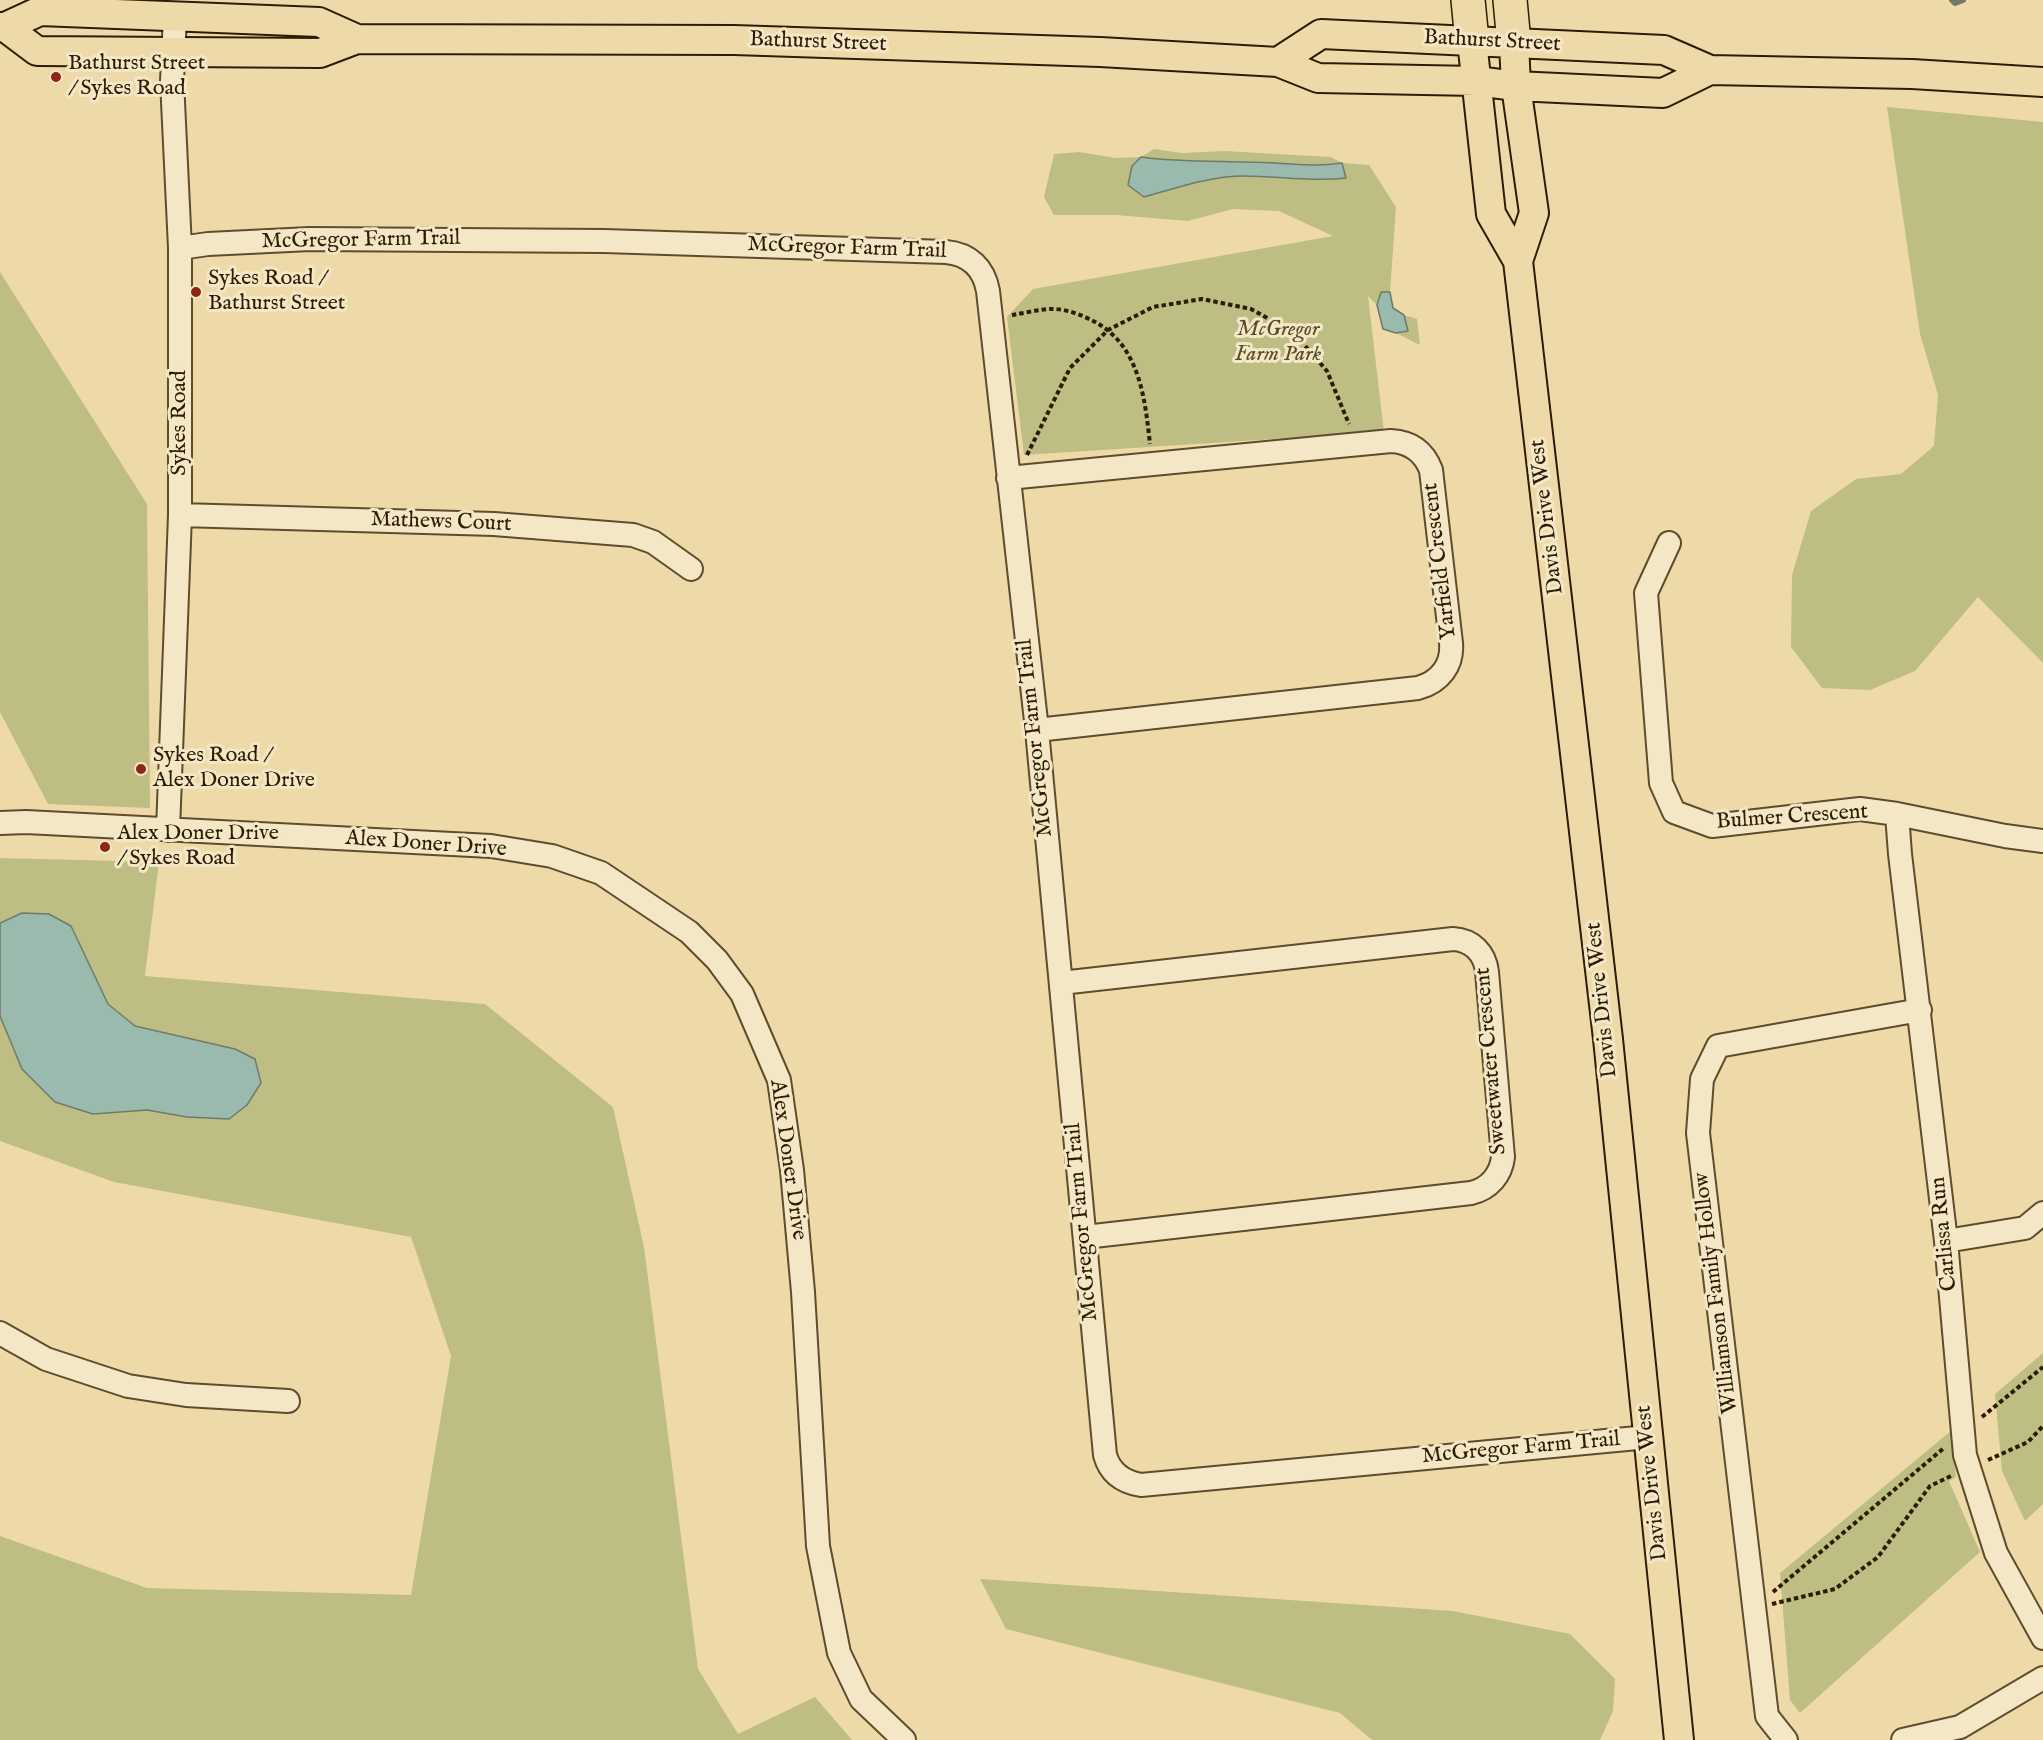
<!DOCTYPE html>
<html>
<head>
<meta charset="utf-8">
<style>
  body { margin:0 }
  canvas { display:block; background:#eedaa8 }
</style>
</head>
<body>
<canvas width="2043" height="1740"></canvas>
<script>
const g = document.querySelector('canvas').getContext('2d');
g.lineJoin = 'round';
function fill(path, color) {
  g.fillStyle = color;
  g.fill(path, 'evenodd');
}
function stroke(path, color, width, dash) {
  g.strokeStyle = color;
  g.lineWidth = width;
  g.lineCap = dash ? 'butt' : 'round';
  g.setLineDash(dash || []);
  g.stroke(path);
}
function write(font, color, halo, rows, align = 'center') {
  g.font = font + ' "IM FELL English",serif';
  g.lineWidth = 6;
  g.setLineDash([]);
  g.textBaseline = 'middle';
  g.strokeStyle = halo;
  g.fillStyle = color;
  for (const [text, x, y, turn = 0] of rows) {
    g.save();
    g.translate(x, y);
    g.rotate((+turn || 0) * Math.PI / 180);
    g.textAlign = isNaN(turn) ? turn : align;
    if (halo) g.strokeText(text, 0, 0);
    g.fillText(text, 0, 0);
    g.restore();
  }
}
fill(new Path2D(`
  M1887 107 2043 122V663L1978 597 1915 671 1870 690 1822 688 1791 647 1792 575 1811 511 1856 479 1901 474 1934 446 1938 395 1920 334Z
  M1154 149 1182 153 1225 151 1331 157 1342 163 1369 165 1396 207 1390 292 1393 308 1404 315 1417 319 1420 345 1396 333 1383 329 1377 305 1368 296 1384 432 1024 455 1007 317 1033 289 1333 236 1279 211 1233 209 1188 221 1116 215H1054L1044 197 1054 154 1079 152 1116 158 1141 157Z
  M0 272 147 504 150 808 48 804 0 712Z
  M0 858 159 862 145 976 485 1004 613 1107 644 1247 698 1669 738 1734 815 1697 852 1740H0V1536L147 1588 411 1595 451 1356 411 1237 114 1182 0 1141Z
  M2043 1353V1504L2025 1521 2002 1471 1995 1394Z
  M1952 1430 1956 1477 1949 1481 1980 1552 1800 1713 1790 1700 1780 1573Z
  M980 1579 1453 1611 1570 1634 1615 1679 1613 1711 1600 1740H1372L1340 1713 1006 1629Z`), '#bebe84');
const water = new Path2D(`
  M1141 157C1177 162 1213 161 1248 162 1280 162 1310 168 1342 163L1346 178C1312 182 1278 176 1244 176 1210 176 1176 188 1144 197L1128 185 1132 166Z
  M1381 292H1390L1393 308 1404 315 1408 331 1396 333 1383 329 1377 305Z
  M22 913 49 914 71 926 108 1004 135 1026 235 1049 255 1059 261 1083 247 1105 229 1119 187 1117 147 1110 93 1114 55 1102 22 1069 0 1016V923Z`);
fill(water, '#9abaad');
stroke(water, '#6f7b69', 1.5);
stroke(new Path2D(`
  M1952 0 1955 3 1963 0`), '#6f7b69', 6);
const minor = new Path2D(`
  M180 248 208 244 310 239 604 241 946 252C969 254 984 268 988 291L1037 730 1105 1455C1110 1473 1123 1482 1141 1485L1648 1437
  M1008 478 1391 441C1411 442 1424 452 1431 470L1451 643C1453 665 1440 682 1418 688L1037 730
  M180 515 494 524 633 535 653 542 691 569
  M1669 543 1646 593 1661 783 1674 812 1712 826 1860 809 1897 814 2005 836 2043 841
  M1897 814 1900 854 1946 1241 1965 1455 1996 1553 2043 1638
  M0 823 26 822 491 846 552 856 601 873 689 932 717 960 742 994 779 1080 792 1170 803 1292 818 1546 839 1653 861 1699 904 1740
  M168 830 180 515V248L172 81 175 16
  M1061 983 1453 939C1472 940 1485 953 1487 972L1503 1157C1501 1175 1489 1189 1471 1193L1085 1237
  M1946 1241 2025 1228 2043 1213
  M0 1333 46 1359 128 1386 186 1395 288 1401
  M1786 1740 1767 1716 1698 1133 1702 1079 1718 1046 1920 1010
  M1903 1740 1960 1727 2043 1678`);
const major = new Path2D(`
  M0 27H5L40 11 319 22 357 39
  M5 27 37 51 320 53 357 39 734 40 1100 52 1278 62 1318 78 1476 81 1516 86 1663 93 1710 70
  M1472 41 1491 214 1518 261 1608 1039 1679 1740
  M1514 43 1516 86 1534 213 1518 261
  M1278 62 1321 34 1664 50 1710 70 1912 74 2043 82`);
const highway = new Path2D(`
  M1468 0 1472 41
  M1510 0 1514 43`);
stroke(minor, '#5e4c2d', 26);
stroke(major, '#2e1c04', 32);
stroke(highway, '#2e1c04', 36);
stroke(new Path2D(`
  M1012 315C1025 313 1040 309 1053 309 1068 309 1084 316 1097 323 1140 348 1145 399 1150 444
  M1027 455 1070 368 1108 330 1153 307 1202 299 1251 309 1294 333 1327 371 1349 424
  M1982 1417 2043 1367
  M1988 1460 2028 1442 2043 1426
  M1773 1592 1944 1448
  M1772 1604 1835 1589 1878 1557 1930 1486 1951 1476`), '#2e1c04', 4, [4.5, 3]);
stroke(minor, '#f4e7c6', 22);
stroke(major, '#eedaa8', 28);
stroke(highway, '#eedaa8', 33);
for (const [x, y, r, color] of [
  [56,77,6,"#8f2418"],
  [196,292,6,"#8f2418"],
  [141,769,6,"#8f2418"],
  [105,847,6,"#8f2418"]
]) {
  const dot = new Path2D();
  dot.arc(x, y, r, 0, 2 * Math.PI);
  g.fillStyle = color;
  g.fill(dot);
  stroke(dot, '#f4e7c6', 2);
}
write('22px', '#2e1c04', '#f4e7c6', [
  ["Bathurst Street",1492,42,3],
  ["Bathurst Street",818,43,2],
  ["McGregor Farm Trail",361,241,-1],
  ["McGregor Farm Trail",847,249,2],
  ["Sykes Road",180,423,-90],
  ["Davis Drive West",1548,517,-97],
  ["Mathews Court",441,523,2],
  ["Yarfield Crescent",1441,561,-97],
  ["McGregor Farm Trail",1036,738,-96],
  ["Bulmer Crescent",1792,818,-4],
  ["Alex Doner Drive",426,845,4],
  ["Davis Drive West",1603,1000,-96],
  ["Sweetwater Crescent",1492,1061,-95],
  ["Alex Doner Drive",787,1160,82],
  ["McGregor Farm Trail",1083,1222,-95],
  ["Carlissa Run",1945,1234,-96],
  ["Williamson Family Hollow",1717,1293,-97],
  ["McGregor Farm Trail",1521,1449,-5],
  ["Davis Drive West",1653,1483,-96]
]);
write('22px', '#2e1c04', '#f4e7c6', [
  ["Bathurst Street",68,64],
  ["/ Sykes Road",68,89],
  ["Sykes Road /",208,279],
  ["Bathurst Street",208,304],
  ["Sykes Road /",153,756],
  ["Alex Doner Drive",153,781],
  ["Alex Doner Drive",117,834],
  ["/ Sykes Road",117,859]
], 'left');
write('italic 22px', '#594d2a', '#f4e7c6', [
  ["McGregor",1278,330],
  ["Farm Park",1278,355]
]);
</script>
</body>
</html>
